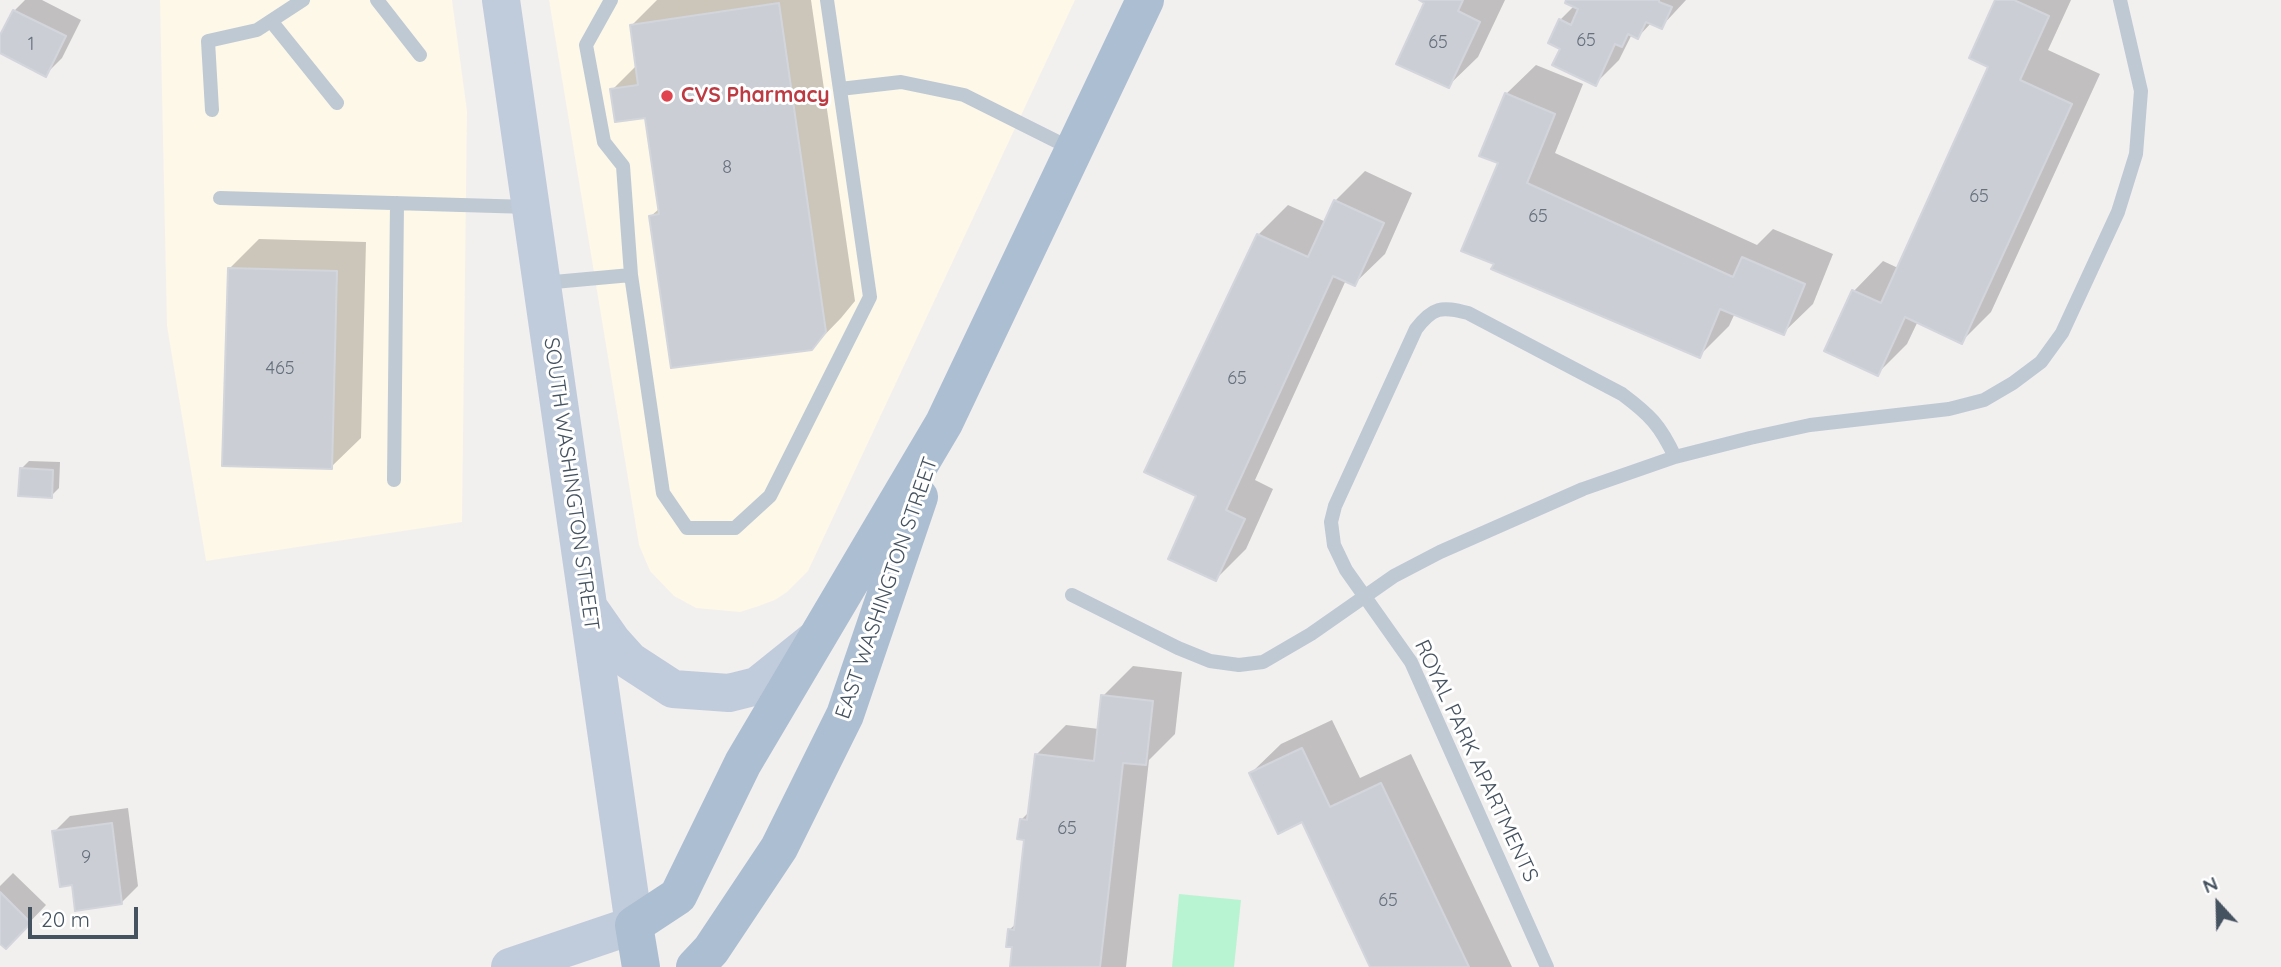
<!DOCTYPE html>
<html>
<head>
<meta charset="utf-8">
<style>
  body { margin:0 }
  #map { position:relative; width:2281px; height:967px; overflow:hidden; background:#f2efef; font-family:Quicksand,sans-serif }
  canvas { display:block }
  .north { position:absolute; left:2183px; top:869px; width:70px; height:70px; -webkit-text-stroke:5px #fff; paint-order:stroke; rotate:338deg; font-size:19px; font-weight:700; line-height:28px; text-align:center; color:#45525f }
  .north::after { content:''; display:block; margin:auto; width:24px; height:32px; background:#45525f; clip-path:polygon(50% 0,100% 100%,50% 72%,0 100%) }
  .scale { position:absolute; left:28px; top:907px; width:110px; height:32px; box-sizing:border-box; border:4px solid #45525f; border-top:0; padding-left:9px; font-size:21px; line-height:24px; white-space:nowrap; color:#45525f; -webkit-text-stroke:5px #fff; paint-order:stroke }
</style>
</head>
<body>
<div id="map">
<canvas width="2281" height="967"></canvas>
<div class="north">N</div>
<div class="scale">20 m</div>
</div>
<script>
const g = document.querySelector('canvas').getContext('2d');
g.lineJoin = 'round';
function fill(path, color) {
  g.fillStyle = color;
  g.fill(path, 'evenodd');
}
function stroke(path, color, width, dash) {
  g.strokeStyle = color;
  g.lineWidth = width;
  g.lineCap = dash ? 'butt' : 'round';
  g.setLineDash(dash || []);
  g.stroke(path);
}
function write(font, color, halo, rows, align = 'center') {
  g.font = font + ' Quicksand,sans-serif';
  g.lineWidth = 6;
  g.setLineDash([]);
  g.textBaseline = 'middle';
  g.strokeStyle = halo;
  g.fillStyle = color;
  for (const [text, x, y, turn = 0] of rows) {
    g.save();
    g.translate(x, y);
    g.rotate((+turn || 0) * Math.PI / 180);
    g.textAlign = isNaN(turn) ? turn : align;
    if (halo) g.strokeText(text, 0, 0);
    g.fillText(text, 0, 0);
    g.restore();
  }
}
fill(new Path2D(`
  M160 0H452L467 111 462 522 206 561 167 326Z
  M549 0H1075L808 571 787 592 775 600 756 607 740 612 696 608 674 596 650 571 639 545Z`), '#fef8e8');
fill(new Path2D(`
  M1179 894 1241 900 1234 967H1172Z`), '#b9f4d2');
fill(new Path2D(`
  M25 0H42L81 20 62 58 46 74 0 51V39L14 11Z
  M657 0H811L855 301 841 318 811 349 651 216 660 208 646 116 612 90 637 65 632 25Z
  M1423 0H1505L1478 57 1448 86 1427 2Z
  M1568 0H1686L1661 27 1652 22 1638 37 1632 34 1619 60 1595 84 1562 48 1560 20 1574 6Z
  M1997 0H2071L2048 50 2100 74 1991 312 1962 341 1918 321 1907 344 1877 374 1854 291 1883 261 1898 268 1991 66Z
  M1536 65 1583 84 1555 153 1757 245 1773 229 1833 254 1813 304 1783 333 1735 313 1729 326 1699 356 1496 263 1500 162 1506 94Z
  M1365 171 1412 193 1385 254 1355 283 1346 280 1255 480 1273 489 1246 549 1216 579 1199 495 1258 235 1288 205 1326 222 1335 201Z
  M259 239 366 242 361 438 331 467 229 269Z
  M29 461 60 462 59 488 51 496 21 469Z
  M1133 666 1182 672 1175 734 1149 760 1126 967H1012L1014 946 1009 930 1017 923 1026 838 1021 820 1030 811 1037 754 1066 725 1099 729 1103 696Z
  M1332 720 1360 778 1411 754 1512 967H1372L1303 820 1251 773 1281 744Z
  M128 808 138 886 121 903 73 883 54 832 70 816Z
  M13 873 46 905 6 947 0 941V886Z`), '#0003');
const building = new Path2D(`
  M1419 0H1463L1458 11 1480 22 1449 88 1396 64 1424 3Z
  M1566 0H1659V2L1672 7 1662 29 1646 22 1638 39 1628 34 1622 47 1615 44 1596 86 1552 65 1560 49 1548 43 1559 19 1571 25 1578 9 1565 3Z
  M1995 0H2014L2049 16 2020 80 2072 104 1962 344 1905 317 1878 376 1824 351 1852 290 1881 303 1988 67 1969 58Z
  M779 3 826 332 812 350 671 368 649 216 659 214 645 118 615 122 610 89 638 85 630 25Z
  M13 10 66 36 46 77 0 53V35Z
  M1505 93 1555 114 1527 183 1733 277 1742 257 1805 284 1784 335 1720 309 1700 358 1491 269 1494 264 1461 251 1498 163 1479 156Z
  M1334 200 1384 223 1355 286 1333 276 1226 510 1245 519 1216 581 1168 559 1196 496 1144 472 1257 234 1308 257Z
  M228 268 337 271 332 469 222 466Z
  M20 468 53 470 52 498 18 496Z
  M1101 695 1153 701 1146 765 1123 763 1100 967H1010L1012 947H1006L1008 929 1014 930 1024 840 1017 839 1020 819 1027 820 1035 754 1094 761Z
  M1302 748 1330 807 1381 783 1469 967H1370L1302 822 1278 834 1249 773Z
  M112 823 122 904 75 911 72 885 60 887 52 831Z
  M0 892 31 923 6 949 0 944Z`);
fill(building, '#cbced5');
stroke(building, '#d3d5dc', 2);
stroke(new Path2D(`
  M377 0 420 55
  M611 0 586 45 604 142 623 166 631 275 663 493 687 528H735L770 496 870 297 827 0
  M271 21 337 103
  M840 89 901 82 964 95 1072 149
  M212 110 208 41 257 30 303 0
  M220 198 530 207
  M543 283 631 275
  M394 480 397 203
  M1072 595 1178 648 1210 661 1239 665 1263 662 1311 634 1394 576 1440 552 1583 489 1675 457 1750 438 1810 425 1949 409 1984 400 2013 383 2041 362 2062 333 2118 212 2136 154 2141 91 2120 0
  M1547 967 1411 662 1346 570 1334 545 1331 522 1335 506 1416 329C1433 307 1441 306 1468 313L1622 394C1650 415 1660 425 1675 457`), '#bec9d3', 14);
stroke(new Path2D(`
  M501 0 634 925 510 967
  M591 611 612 641 630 661 673 689 729 693 757 686 813 641`), '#c0ccdb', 38);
stroke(new Path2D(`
  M641 967 634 925 678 896 743 763 944 423 1145 0
  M695 967 711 950 779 848 845 715 919 497`), '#acbed2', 38);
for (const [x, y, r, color] of [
  [667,96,7,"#e0444e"]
]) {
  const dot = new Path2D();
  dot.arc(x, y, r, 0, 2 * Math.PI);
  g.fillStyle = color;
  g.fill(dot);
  stroke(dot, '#fff', 2.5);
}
write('18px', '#66717c', null, [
  ["65",1586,41],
  ["65",1438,43],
  ["1",31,45],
  ["8",727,168],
  ["65",1979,197],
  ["65",1538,217],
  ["465",280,369],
  ["65",1237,379],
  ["65",1067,829],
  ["9",86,858],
  ["65",1388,901]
]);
write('bold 21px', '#be3a42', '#fff', [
  ["CVS Pharmacy",681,96]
], 'left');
write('21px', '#45525f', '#fff', [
  ["SOUTH WASHINGTON STREET",571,484,82],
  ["EAST WASHINGTON STREET",887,588,-71],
  ["ROYAL PARK APARTMENTS",1476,761,65]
]);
</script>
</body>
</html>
